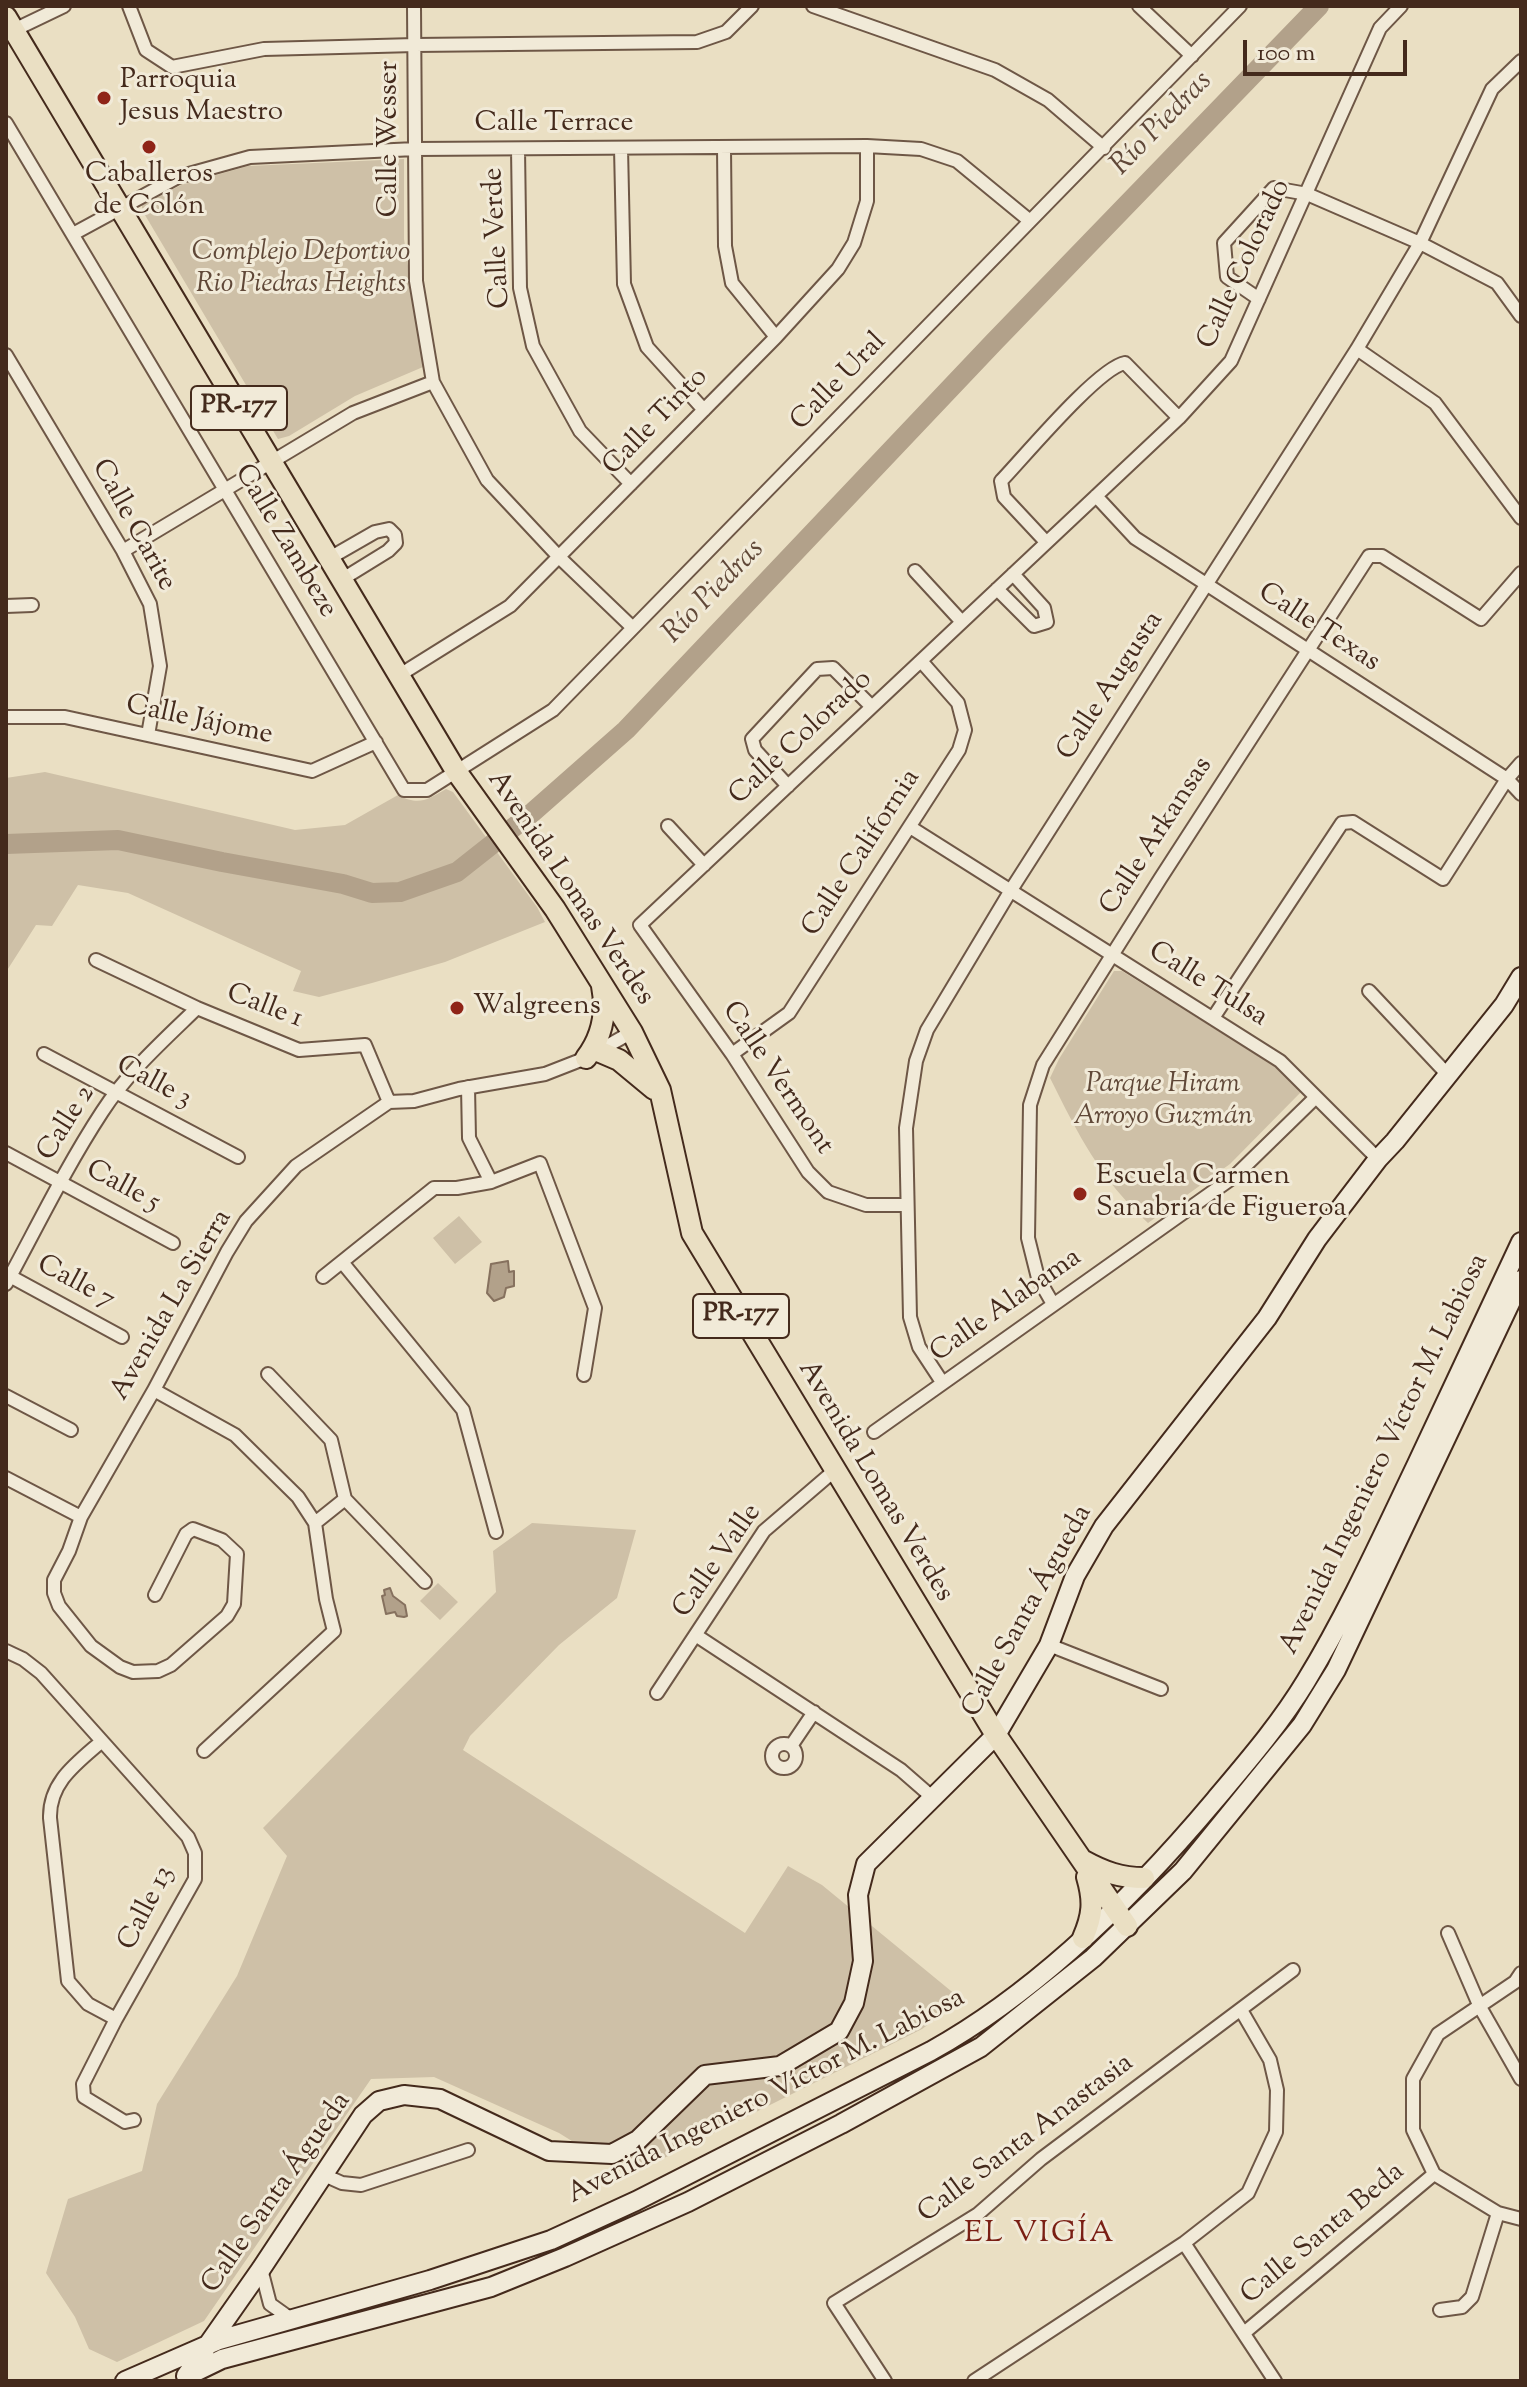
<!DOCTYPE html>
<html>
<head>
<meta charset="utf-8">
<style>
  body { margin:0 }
  #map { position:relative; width:1527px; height:2387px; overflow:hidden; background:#eadfc3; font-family:"Sorts Mill Goudy",serif }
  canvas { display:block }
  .frame { position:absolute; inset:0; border:8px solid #442a1c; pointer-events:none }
  .scale { position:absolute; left:1243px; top:40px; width:164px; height:36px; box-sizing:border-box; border:4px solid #442a1c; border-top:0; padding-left:10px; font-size:24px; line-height:28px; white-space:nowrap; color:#442a1c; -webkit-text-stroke:6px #f1ead8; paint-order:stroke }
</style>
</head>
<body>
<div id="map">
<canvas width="1527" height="2387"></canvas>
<div class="frame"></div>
<div class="scale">100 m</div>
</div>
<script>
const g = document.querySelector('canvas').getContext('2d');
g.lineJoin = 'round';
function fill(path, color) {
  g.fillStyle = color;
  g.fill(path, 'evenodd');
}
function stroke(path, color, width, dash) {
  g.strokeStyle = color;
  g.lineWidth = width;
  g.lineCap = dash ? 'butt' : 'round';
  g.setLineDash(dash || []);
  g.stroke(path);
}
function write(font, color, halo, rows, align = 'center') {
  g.font = font + ' "Sorts Mill Goudy",serif';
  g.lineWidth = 6;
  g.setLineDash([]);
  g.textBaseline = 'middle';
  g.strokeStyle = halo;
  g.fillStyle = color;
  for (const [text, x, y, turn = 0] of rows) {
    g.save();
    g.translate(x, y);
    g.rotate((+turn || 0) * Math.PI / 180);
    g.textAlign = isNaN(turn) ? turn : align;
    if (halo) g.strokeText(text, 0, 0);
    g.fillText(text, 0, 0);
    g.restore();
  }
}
fill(new Path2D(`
  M404 159V239L423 367 355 396 289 436 278 439 142 210V205L181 185 248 166Z
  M45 772 295 830 345 825 398 795C419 806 427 800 446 789L453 792 537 907 545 922 445 962 372 983 319 997 293 991 301 971 128 893 78 885 52 926 36 925 6 972V778Z
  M1114 971H1122L1271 1064 1281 1071 1301 1092 1230 1164 1148 1223C1100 1179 1078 1134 1050 1078L1059 1059Z
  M459 1216 482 1242 455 1264 433 1238Z
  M532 1523 636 1530 617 1598 559 1645 470 1736 463 1750 745 1933 788 1866 822 1885 962 2000 922 2029 628 2176 559 2133 434 2077 371 2079 204 2321 117 2362 89 2349 75 2317 46 2273 68 2199 142 2171 157 2104 237 1976 287 1856 263 1828 496 1592 493 1551Z
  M438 1583 458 1602 440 1620 420 1601Z`), '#cec0a7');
const water = new Path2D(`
  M508 1261 509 1272 514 1271V1286L506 1288 504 1297 494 1301 487 1293 491 1264Z
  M390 1588 393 1596 405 1605 407 1616 404 1617 397 1616 395 1612 386 1614 382 1596 385 1595 384 1590Z`);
fill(water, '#b2a18a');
stroke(water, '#86715e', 2);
stroke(new Path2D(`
  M6 844 118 840 222 862 343 884 372 893 400 892 457 872 533 812 626 730 994 342 1319 6`), '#b2a18a', 20);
const street = new Path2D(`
  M129 6 146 50 172 67 264 49 415 45 697 42 726 32 752 6
  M414 6 416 281 433 382 487 480 560 558 633 628
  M813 6 995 70 1048 100 1104 148
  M1139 6 1192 56
  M14 30 64 6
  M6 123 404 790H427L553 710 1240 6
  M621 148 624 284 647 347 704 410
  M724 148 725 246 732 283 776 337
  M518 149 520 288 533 346 580 431 631 484
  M73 234 178 177 250 157 415 149 867 146 921 149 957 161 1030 221
  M1259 299 1227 277 1224 243 1274 188 1307 194 1420 243 1497 283 1521 316
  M1357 349 1435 403 1521 518
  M6 355 123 551 150 604 160 666 148 735
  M1096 496 1135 538 1507 779 1521 794
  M1046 542 1004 497 1001 481C1024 457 1098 368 1125 363L1179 418
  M123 551 353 413 433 382
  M328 559 375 532 389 529 395 535 396 543 388 551 341 580
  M915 571 962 622
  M997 589 1034 626 1047 622 1044 608 1013 574
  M6 606 32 605
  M398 676 510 606 776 337 838 269 854 243 867 201V146
  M6 717H65L312 771 376 742
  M788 786 755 750 752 739 817 669 833 668 871 706
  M668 826 704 865
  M910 827 1280 1061 1378 1159
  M96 960 197 1008 299 1050 365 1045 389 1102
  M1369 991 1447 1074
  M1213 1018 1342 823 1353 822 1443 879 1507 779 1521 763
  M44 1054 238 1157
  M732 1054 789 1013 959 750 965 730 958 703 921 661
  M468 1087 469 1138 491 1182 540 1163 595 1308 584 1375
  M6 1153 173 1243
  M907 1205H866L828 1192 808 1172 732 1054 640 925 1179 418 1231 361 1380 28 1401 6
  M342 1262 463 1410 496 1532
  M6 1274 122 1337
  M323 1277 434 1188H457L491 1182
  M6 1284C37 1227 66 1167 102 1112 127 1073 163 1041 197 1008
  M1053 1304 1038 1278 1028 1238 1030 1105 1043 1065 1160 879 1369 556H1382L1481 619 1521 573
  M268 1374 331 1440 345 1499
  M942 1382 919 1347 910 1317 906 1128 916 1061 927 1030 1011 890 1357 349 1420 243 1492 89 1521 61
  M154 1390 235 1435 298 1497 315 1523 326 1599 334 1631 204 1751
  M6 1396 71 1430
  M874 1432 1235 1176 1315 1098
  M6 1478 81 1517
  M315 1523 345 1499 425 1582
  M155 1595 186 1534 193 1529 222 1540 237 1554 234 1604 227 1616 171 1665 158 1671 133 1672 120 1667 91 1646 59 1606 54 1593V1580L69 1551 81 1517 154 1390 227 1252 246 1221 296 1166 389 1102 414 1101 459 1089 545 1074 586 1058 632 1032
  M697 1636 901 1770 932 1797
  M1049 1645 1161 1689
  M6 1651 23 1659 41 1673 188 1837 195 1853V1879L116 2019 83 2084 84 2097 125 2122 134 2120
  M657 1693 764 1531 834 1471
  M102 1741C77 1763 49 1782 50 1818L68 1981 88 2004 116 2019
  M772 1756a12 12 0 1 1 24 0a12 12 0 1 1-24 0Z
  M791 1746 814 1712
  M1448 1933 1480 2007 1521 2079
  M1434 2174 1413 2130V2079L1438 2034 1515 1982 1521 1973
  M1434 2174 1498 2213 1521 2219
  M324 2175 342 2183 361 2185 468 2150
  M1184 2243 1275 2381
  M261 2269 270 2304 291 2319
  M1440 2310 1462 2307 1472 2297 1498 2213
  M1244 2333 1434 2174
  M885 2381 834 2303 978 2214 1041 2159 1293 1970
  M974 2381 1184 2243 1248 2193 1276 2132 1277 2090 1270 2060 1241 2010`);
const secondary = new Path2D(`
  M186 2376 261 2269 363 2115 379 2101 404 2095 440 2099 549 2151 612 2154 638 2140 705 2075 780 2066 839 2031 854 2003 863 1961 858 1895 866 1864 996 1735 1049 1645 1075 1576 1104 1526 1267 1318 1317 1239 1378 1159 1395 1141 1504 1005 1521 977
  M187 2376 222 2359 491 2287 565 2257 688 2202 841 2124 981 2047 1093 1958 1183 1871 1302 1725 1336 1670 1521 1280
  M125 2381 219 2340 430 2280 551 2240 636 2201 931 2051C1039 1991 1136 1894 1215 1800 1247 1762 1280 1724 1306 1681 1348 1612 1381 1539 1416 1466 1451 1391 1486 1317 1521 1242`);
const primary = new Path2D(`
  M6 17 456 771 555 909 632 1032 660 1090 692 1233 996 1735 1127 1926
  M598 1051 619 1060 654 1089
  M586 1058C602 1037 607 1012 602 986
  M1084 1861C1104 1872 1121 1878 1144 1878
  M1083 1938C1093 1915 1094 1901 1087 1877`);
stroke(street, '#6e5746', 16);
stroke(secondary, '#442a1c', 22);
stroke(primary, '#442a1c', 24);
stroke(street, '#f1ead8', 12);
stroke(secondary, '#f1ead8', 18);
stroke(primary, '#eadfc3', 20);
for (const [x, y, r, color] of [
  [104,98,8,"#8f2418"],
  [149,147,8,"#8f2418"],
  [457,1008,8,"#8f2418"],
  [1080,1194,8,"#8f2418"]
]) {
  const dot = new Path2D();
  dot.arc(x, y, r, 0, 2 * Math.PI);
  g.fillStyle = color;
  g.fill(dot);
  stroke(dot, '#f1ead8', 3);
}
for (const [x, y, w] of [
  [239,408,96],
  [741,1316,96]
]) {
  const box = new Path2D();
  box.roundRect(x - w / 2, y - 22, w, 44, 6);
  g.fillStyle = '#f1ead8';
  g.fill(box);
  stroke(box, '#442a1c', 2);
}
write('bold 26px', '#442a1c', null, [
  ["PR-177",239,408],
  ["PR-177",741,1316]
]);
write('28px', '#442a1c', '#f1ead8', [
  ["Parroquia",120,82],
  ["Jesus Maestro",120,114],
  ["Caballeros",149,176,"center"],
  ["de Colón",149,208,"center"],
  ["Walgreens",473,1008],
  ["Escuela Carmen",1096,1178],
  ["Sanabria de Figueroa",1096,1210]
], 'left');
write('28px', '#442a1c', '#f1ead8', [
  ["Calle Terrace",554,125],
  ["Calle Wesser",391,139,-90],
  ["Calle Verde",499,238,-93],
  ["Calle Colorado",1246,265,-65],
  ["Calle Ural",840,383,-46],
  ["Calle Tinto",657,423,-46],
  ["Calle Carite",132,526,61],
  ["Calle Zambeze",284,542,59],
  ["Calle Texas",1318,629,33],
  ["Calle Augusta",1112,687,-57],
  ["Calle Jájome",199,722,12],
  ["Calle Colorado",802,739,-43],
  ["Calle Arkansas",1158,837,-57],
  ["Calle California",863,854,-57],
  ["Avenida Lomas Verdes",569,889,56],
  ["Calle Tulsa",1207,986,32],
  ["Calle 1",264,1008,21],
  ["Calle Vermont",776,1079,56],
  ["Calle 3",153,1084,28],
  ["Calle 2",68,1124,-58],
  ["Calle 5",122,1188,28],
  ["Calle 7",75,1284,28],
  ["Avenida La Sierra",173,1306,-60],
  ["Calle Alabama",1007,1307,-35],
  ["Avenida Ingeniero Víctor M. Labiosa",1386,1455,-64],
  ["Avenida Lomas Verdes",874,1482,59],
  ["Calle Valle",719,1562,-55],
  ["Calle Santa Águeda",1029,1612,-61],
  ["Calle 13",148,1909,-63],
  ["Avenida Ingeniero Víctor M. Labiosa",767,2098,-27],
  ["Calle Santa Anastasia",1027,2140,-37],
  ["Calle Santa Águeda",278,2194,-55],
  ["Calle Santa Beda",1324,2235,-40]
]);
write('italic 28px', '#604838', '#f1ead8', [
  ["Complejo Deportivo",301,254],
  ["Rio Piedras Heights",301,286],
  ["Parque Hiram",1163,1086],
  ["Arroyo Guzmán",1163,1118]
]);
write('italic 30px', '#604838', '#f1ead8', [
  ["Río Piedras",1163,125,-46],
  ["Río Piedras",715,593,-46]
]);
g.letterSpacing = '2px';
write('30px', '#7a1f14', '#f1ead8', [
  ["EL VIGÍA",1040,2236]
]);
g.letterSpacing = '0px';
</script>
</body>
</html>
